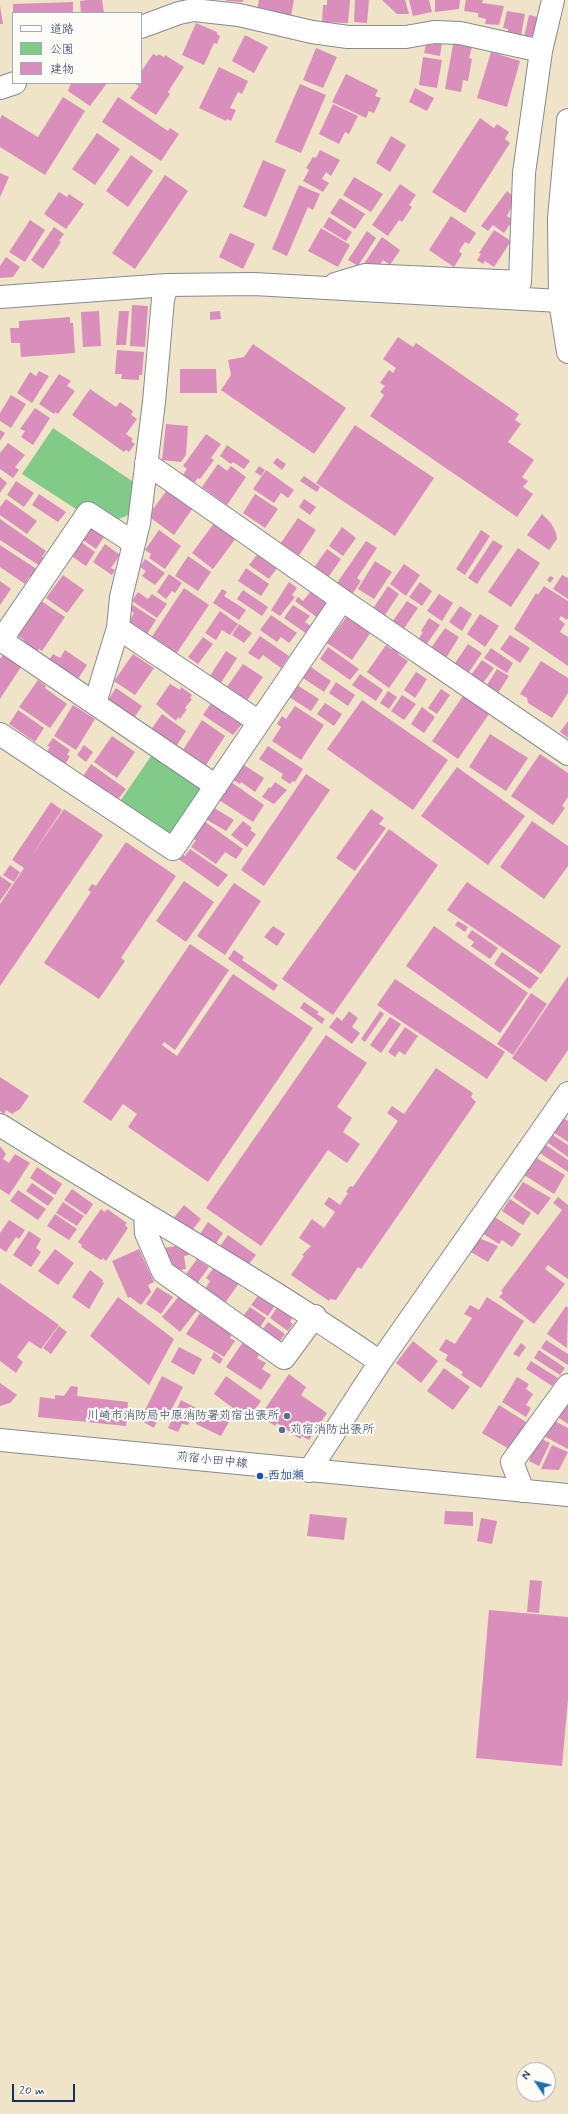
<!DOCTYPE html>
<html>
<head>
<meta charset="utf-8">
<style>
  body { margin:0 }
  #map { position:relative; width:568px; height:2114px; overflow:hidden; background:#efe4c7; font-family:Mynerve,"Klee One",sans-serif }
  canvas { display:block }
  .legend { position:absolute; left:12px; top:12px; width:130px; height:72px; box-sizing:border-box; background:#fdfcf7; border:1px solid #a3aaba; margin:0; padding:5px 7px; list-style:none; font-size:12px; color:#1b2f5e }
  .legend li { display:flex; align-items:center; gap:8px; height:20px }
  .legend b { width:20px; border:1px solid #a3aaba }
  .north { position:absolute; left:516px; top:2062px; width:40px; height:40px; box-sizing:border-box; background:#fdfcf7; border:1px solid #a3aaba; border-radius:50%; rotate:305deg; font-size:11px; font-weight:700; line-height:16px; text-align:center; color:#1b2f5e }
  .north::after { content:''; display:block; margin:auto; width:14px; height:18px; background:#1f6fb2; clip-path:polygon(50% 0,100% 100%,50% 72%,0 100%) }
  .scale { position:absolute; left:12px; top:2084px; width:63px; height:18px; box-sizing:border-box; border:2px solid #1b2f5e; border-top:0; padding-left:5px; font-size:12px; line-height:14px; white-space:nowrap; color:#1b2f5e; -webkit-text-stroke:3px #fdfcf7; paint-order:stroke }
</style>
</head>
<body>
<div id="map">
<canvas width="568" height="2114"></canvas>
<ul class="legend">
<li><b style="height:5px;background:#fff"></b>道路</li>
<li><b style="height:11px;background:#81cb88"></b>公園</li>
<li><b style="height:11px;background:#da8ebc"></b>建物</li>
</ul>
<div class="north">N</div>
<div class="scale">20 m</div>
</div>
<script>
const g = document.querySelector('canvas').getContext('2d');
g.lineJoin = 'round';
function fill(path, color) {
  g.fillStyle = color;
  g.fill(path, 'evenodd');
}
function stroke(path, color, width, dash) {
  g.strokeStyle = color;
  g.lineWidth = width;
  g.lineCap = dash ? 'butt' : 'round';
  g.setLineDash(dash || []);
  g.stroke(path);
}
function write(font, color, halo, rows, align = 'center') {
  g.font = font + ' Mynerve,"Klee One",sans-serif';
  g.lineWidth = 4;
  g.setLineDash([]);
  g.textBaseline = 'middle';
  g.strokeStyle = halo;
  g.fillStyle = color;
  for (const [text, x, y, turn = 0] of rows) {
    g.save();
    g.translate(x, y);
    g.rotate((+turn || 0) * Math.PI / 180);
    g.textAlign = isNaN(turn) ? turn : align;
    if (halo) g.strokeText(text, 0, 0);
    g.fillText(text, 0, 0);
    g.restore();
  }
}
fill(new Path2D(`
  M53 428 135 483 131 514 114 521 79 511 22 474Z
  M154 752 202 784 204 793 175 836 166 837 118 804Z`), '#81cb88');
fill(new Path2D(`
  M87 0H102L104 13H81L80 1Z
  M226 0H243V2L226 1Z
  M259 0H294L291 16 257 10Z
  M327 0H350L348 23 322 22 323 5H327Z
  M355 0H369L367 23 354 22Z
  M382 0H405L409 14H397Z
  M409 0H429L432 12 413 16Z
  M435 0H460L459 9 435 12Z
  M466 0H483L482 3 504 6 499 25 485 24 486 19 478 17V13L464 11Z
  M73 2V13H13V4Z
  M0 6 3 24H0Z
  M507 11 525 14 521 35 508 33V29L503 28Z
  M529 15 538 17 533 36H530V38L524 37Z
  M196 23 217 32V34L220 36 217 44 214 43 204 65 182 55Z
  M245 35 268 47 254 73 232 61Z
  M454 39 472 47 469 58 472 59 468 81 463 80 461 92 445 89Z
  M434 42 442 43 440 56 424 53 426 44 433 45Z
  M316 48 337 57 323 88 303 80Z
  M491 52 520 61 507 107 477 98Z
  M153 54 157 56 158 54 164 57 165 55 184 67 168 92 170 94 156 115 130 98 139 86 134 83H141V72Z
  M423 57 442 60 437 88 419 85Z
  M219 67 248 81 242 94 238 92 230 108 236 110 231 121 227 119 226 121 199 108Z
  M346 74 378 90 375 96 381 98 374 113 369 111 366 118 332 102Z
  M71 83H107L90 106 68 91Z
  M300 84 326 95 301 153 275 142Z
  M415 88 434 98 427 111 409 102Z
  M63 97 85 111 45 175 0 147V119L2 115 38 137Z
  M118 97 168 131 170 128 179 134 161 161 102 122Z
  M333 104 358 116 349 134 345 132 339 144 319 134Z
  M480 118 494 128 497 124 509 132 505 139 510 143 465 213 432 192Z
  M97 133 120 149 95 185 72 169Z
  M391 136 406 145 390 172 376 163Z
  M320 150 340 160 331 176 326 172 322 179 329 183 323 192 303 181 309 170 306 168 313 157 316 158Z
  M131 155 153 171 128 207 106 191Z
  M263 160 286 170 266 217 243 207Z
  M0 173 9 177 0 197Z
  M165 175 188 191 135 269 112 253Z
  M354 177 383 194 371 212 343 195Z
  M400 184 416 195 409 205 412 207 402 222 399 220 388 236 372 225Z
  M299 185 320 194 313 210 308 207 287 256 272 249Z
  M507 191 514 197 515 200 507 216 513 220 504 233 493 225 488 231 481 226Z
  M59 192 67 197 69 194 84 204 66 229 44 214Z
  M340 198 365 214 355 229 330 213Z
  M451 216 476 233 469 244 465 242 459 251 462 254 454 267 429 250Z
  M329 217 352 232 346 241 323 227Z
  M30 220 45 230 25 262 9 252Z
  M54 227 64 234 59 241 61 242 43 269 31 260Z
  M321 228 350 245 338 267 308 251Z
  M494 230 511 241 494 267 485 261 483 264 477 260 481 254 479 253Z
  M367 231 376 238 358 266 348 260Z
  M230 233 255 244 243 269 219 257Z
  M382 237 400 250 390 265 383 260 378 268 371 264 368 268 363 265Z
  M6 257 20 267 13 277 0 278V266Z
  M132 305 148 306 145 347 130 346Z
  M99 311 101 346 83 347 81 312Z
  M119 311H129L126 345H116Z
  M220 311 221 319 210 320V312Z
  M70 317V323H73L75 353 21 357 20 343H11L10 328H19V321Z
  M398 337 413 347 416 343 519 414 515 420 521 424 508 442 534 460 522 477 528 481 523 487 533 494 517 517 370 416 384 395 380 392 385 386 380 383 389 370 393 373 396 368 383 359Z
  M253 344 346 408 314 454 221 390 231 375 228 360 244 357Z
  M117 350 144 352 142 375H139V380L121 379 122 374H115Z
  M180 369H216L217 393H180Z
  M39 371 49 376 32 403 17 393 30 372 36 376Z
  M59 374 71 381 67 386 75 391 58 414 55 412 54 414 39 404Z
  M90 389 116 407 120 402 133 411 131 415 137 419 126 434 133 439 131 441 135 444 129 452 126 450 124 452 72 415Z
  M11 395 26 404 11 428 0 421V413Z
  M35 408 50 418 33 445 21 437 25 431 20 429Z
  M166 424 188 426 186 455 181 462 162 460Z
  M355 425 434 478 395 536 316 483Z
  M0 430 5 433 0 441Z
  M206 434 221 444 211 458 214 460 200 479 198 478 193 484 182 476 187 469 183 466Z
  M8 443 25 455 15 467 19 470 13 478 0 469V453Z
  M227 445 250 461 244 469 233 462 231 464 220 456Z
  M277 458 286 464 282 470 273 463Z
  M218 464 227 471 231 466 246 477 227 505 202 487Z
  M259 466 265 470 261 476 255 472Z
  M266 470 294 490 288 498 281 493 274 503 253 489Z
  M304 476 320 487 317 492 300 481Z
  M0 477 7 483 0 493Z
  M16 481 34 493 24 507 7 495Z
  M167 490 193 508 174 535 148 516Z
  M39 494 66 512 58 522 32 505Z
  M255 494 278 509 265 528 243 513Z
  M6 499 37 521 27 534 0 515V507Z
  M304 499 316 507 310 515 299 507Z
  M542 514 551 523 556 533 557 539 549 550 527 535Z
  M298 518 316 530 298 557 280 544Z
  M0 519 46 551 42 557 45 559 40 566 0 540Z
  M215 522 236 538 213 569 192 553Z
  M88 526 104 537 96 549 80 538Z
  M342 527 356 538 343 556 329 546Z
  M159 530 181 546 165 569 149 558 151 554 145 550Z
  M481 530 490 536 465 575 456 569Z
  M77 539 95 552 86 566 67 553Z
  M493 540 503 546 477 584 468 578Z
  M366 541 377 548 357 578 361 581 351 596 337 583Z
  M105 544 120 555 111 568 115 570 112 575 93 562Z
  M0 545 38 570 32 579 29 577 25 584 0 567Z
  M518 548 540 563 511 607 488 592Z
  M327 549 341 559 327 579 313 569Z
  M257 555 277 568 269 579 249 565Z
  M188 556 211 572 198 591 175 576Z
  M145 559 165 573 155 585 142 576 146 571 140 567Z
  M375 561 392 572 374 599 358 589Z
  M404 564 420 575 406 596 390 584Z
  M246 568 269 584 261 596 238 581Z
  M169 574 182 583 175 593 172 591 166 599 157 592Z
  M63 575 84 590 67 613 46 598Z
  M562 575 568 578V599L553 589Z
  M550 576 554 578 550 583 547 580Z
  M0 581 11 589 0 605Z
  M289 582 297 588 292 595 295 597 280 616 271 610Z
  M420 582 432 591 422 606 409 597Z
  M388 586 399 594 383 618 372 610Z
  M544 586 568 601V618L567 620 561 616 559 619 565 624 560 632 568 637V666L514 629 536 593 538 595Z
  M184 588 209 605 174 657 149 641Z
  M222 589 227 592 224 596 246 610 239 620 213 603Z
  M243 590 268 607 262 616 237 599Z
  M138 592 148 599 152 594 167 604 157 618 132 601Z
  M310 592 327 604 318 618 295 601 298 597 303 601Z
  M439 594 453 603 442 621 427 611Z
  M37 598 65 617 42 651 39 649 35 655 20 646 24 640 14 633Z
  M407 601 418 608 403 630 392 622Z
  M133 605 156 620 145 637 128 623 134 613 129 610Z
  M293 605 310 616 305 622 312 627 307 634 284 618Z
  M460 606 472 614 462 631 449 622Z
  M220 611 238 624 230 635 222 630 216 640 205 633Z
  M480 614 499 626 485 647 467 634Z
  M271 615 297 633 289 643 281 637 277 642 260 630Z
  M347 616 371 632 352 660 327 643Z
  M429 618 440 625 426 645 418 640 423 632 421 631Z
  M239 624 252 633 244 643 232 635Z
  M445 628 459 637 446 658 431 648Z
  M510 635 530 648 520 663 500 649Z
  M260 636 289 656 281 668 263 655 259 660 248 653Z
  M203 637 213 644 198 664 188 657Z
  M468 644 482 653 467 675 453 666Z
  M386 645 391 649 394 645 401 650 398 654 408 661 389 688 367 672Z
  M328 647 359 669 350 680 320 659Z
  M491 648 513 663 507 673 484 658Z
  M65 650 87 665 76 682 47 663 53 654 60 658Z
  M226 651 237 658 219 686 208 679Z
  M133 654 154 668 135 695 114 681Z
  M3 655 21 667 0 699V659Z
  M482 660 494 668 483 683 471 675Z
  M541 661 568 678V693L552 718 528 703 527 698 520 694Z
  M243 664 263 677 244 705 224 691Z
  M308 665 331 681 324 692 300 676Z
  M497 669 509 676 498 693 487 685Z
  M416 672 427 679 415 698 404 690Z
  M360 674 383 690 376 701 352 685Z
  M38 680 46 686 45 688 67 704 50 728 19 707Z
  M336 682 355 695 348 706 329 693Z
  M294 683 319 699 311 711 286 695Z
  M170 684 180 690 181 687 192 695 190 698 192 699 185 708 187 709 180 719 178 717 176 721 156 704Z
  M116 688 142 706 134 718 108 700Z
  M441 689 450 695 437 714 428 708Z
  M388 691 397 697 389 709 380 703Z
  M402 695 416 704 404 720 391 711Z
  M463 696 489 714 458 759 432 741Z
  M362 700 448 760 413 810 327 749Z
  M211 703 242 724 233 735 203 715Z
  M325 703 342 714 334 726 317 714Z
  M73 705 95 719 76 750 54 736Z
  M295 706 324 725 301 760 272 741 281 727 277 724 282 716 286 719Z
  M422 707 435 717 424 733 411 724Z
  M18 710 44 728 35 742 9 724Z
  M162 714 186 731 175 748 150 731Z
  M202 720 225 736 206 765 183 750Z
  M568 721V738L560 732Z
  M490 734 528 758 506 791 469 767Z
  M112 736 135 752 117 778 94 762Z
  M53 738 70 750 67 755 70 756 64 766 46 753 50 747 47 746Z
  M84 745 93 752 86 762 77 755Z
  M268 746 303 769 295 782 293 781 290 784 281 778 283 774 259 759Z
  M540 754 568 773V797L562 806 565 808 553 825 511 796Z
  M241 763 264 778 255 792 241 782 240 784 230 778Z
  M91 764 126 789 116 802 82 778Z
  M457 767 525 816 488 865 421 816Z
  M306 774 330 790 264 886 241 870Z
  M231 782 264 805 253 822 219 800Z
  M275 782 287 790 274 804 262 797 269 787 271 788Z
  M51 802 62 810 28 861 64 809 103 835 0 986V904L24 868 12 860Z
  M211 806 234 820 226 831 204 818Z
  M371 809 384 818 379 824 386 828 355 871 336 858Z
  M204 821 243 849 236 859 225 852 216 864 191 847 196 840 192 838Z
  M243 821 252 828 250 830 256 834 247 847 231 835Z
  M532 821 568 846V866L544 899 500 867Z
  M389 829 438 865 333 1015 282 979Z
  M126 842 176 876 121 958 125 961 99 999 44 963 91 892 88 890 92 884 96 886Z
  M190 849 228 875 218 887 177 858 180 853 185 856Z
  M10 865 20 872 14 882 3 875Z
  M0 876 12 884 0 901Z
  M184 881 214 902 186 942 156 921Z
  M467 882 561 946 541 974 447 910Z
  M234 883 261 901 225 955 197 936Z
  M458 921 468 927 465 932 455 925Z
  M273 926 285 934 277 946 264 937Z
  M434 926 528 993 500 1033 406 966Z
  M472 930 498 948 490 959 471 946 474 942 467 937Z
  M190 944 229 970 175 1050 164 1042 162 1045 177 1056 233 974 313 1028 208 1182 128 1127 137 1114 123 1104 111 1121 83 1102Z
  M234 950 244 957 242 960 278 985 274 991 228 959Z
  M502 952 539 978 530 989 494 964Z
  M568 976V1050L546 1082 512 1058Z
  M395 979 505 1052 487 1079 377 1005Z
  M531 993 547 1004 513 1055 497 1044Z
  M304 1002 319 1012 317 1014 325 1019 322 1024 300 1008Z
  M349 1011 358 1018 352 1027 360 1033 352 1044 329 1027 337 1017 342 1021Z
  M380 1011 384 1014 365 1042 361 1039Z
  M390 1017 401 1024 381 1053 370 1045Z
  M405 1027 418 1036 405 1055 399 1051 395 1057 388 1052Z
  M326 1035 367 1063 337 1107 352 1118 343 1132 360 1144 347 1163 328 1150 261 1246 206 1208Z
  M436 1068 473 1093 471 1097 476 1102 361 1269 358 1267 336 1300 330 1299 329 1301 291 1275 304 1256 302 1255 311 1246 299 1238 312 1219 324 1228 335 1212 324 1204 329 1197 340 1205 348 1193 346 1192 350 1186 353 1187 398 1121 387 1113 392 1106 404 1114Z
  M0 1077 29 1096 20 1109 12 1114 6 1110 4 1114 0 1111Z
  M563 1118 568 1121V1142L553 1132Z
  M553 1135 568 1145V1157L548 1143Z
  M546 1145 568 1160V1172L540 1153Z
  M0 1146 6 1154 3 1159 9 1163 15 1154 30 1163 9 1195 0 1189Z
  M535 1157 565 1175 554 1194 524 1175Z
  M37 1167 62 1184 55 1195 30 1178Z
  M523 1182 551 1198 538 1215 513 1197Z
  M32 1183 54 1198 48 1206 26 1191Z
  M72 1189 93 1204 86 1215 64 1200Z
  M18 1190 46 1209 38 1220 10 1201Z
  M558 1197 568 1205V1279L548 1265 545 1269 565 1284 534 1324 499 1297 503 1293 501 1291 562 1210 553 1203Z
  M510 1199 531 1213 523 1225 502 1211Z
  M63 1202 84 1216 77 1226 56 1213Z
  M184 1205 201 1219 190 1233 173 1219Z
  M101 1209 105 1212 107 1209 127 1223 125 1225 128 1228 106 1261 103 1258 101 1260 81 1247 82 1245 78 1242Z
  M55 1214 77 1229 69 1240 47 1226Z
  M493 1216 521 1234 512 1247 502 1240 499 1244 482 1233Z
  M9 1220 25 1230 19 1239 16 1237 6 1252 0 1248V1233Z
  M208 1222 223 1233 215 1245 200 1234Z
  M29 1231 41 1239 36 1248 41 1252 31 1267 13 1255Z
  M228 1235 256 1255 245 1269 218 1249Z
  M479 1238 498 1246 488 1262 471 1252Z
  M181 1245 188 1249 189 1255 184 1256 186 1269 173 1271 164 1248Z
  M55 1249 74 1263 58 1285 38 1271Z
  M139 1249 154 1282 148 1285 151 1292 141 1305 130 1297 128 1298 112 1261Z
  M197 1259 209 1267 196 1285 184 1277Z
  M215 1266 239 1283 225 1303 205 1289 210 1281 206 1278Z
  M90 1270 103 1280 102 1282 104 1283 89 1309 72 1297Z
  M0 1283 59 1325 41 1349 29 1341 17 1357 23 1362 16 1373 0 1361Z
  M157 1287 173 1297 161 1314 146 1304Z
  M260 1293 276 1304 268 1316 251 1305Z
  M179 1296 197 1310 180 1332 162 1317Z
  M118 1297 174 1339 149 1385 90 1336Z
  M487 1297 524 1321 481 1388 461 1375 463 1372 445 1360 448 1355 439 1350 446 1339 455 1344 472 1318 464 1314 470 1305 479 1310Z
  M278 1306 293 1317 290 1322 293 1324 288 1331 270 1318Z
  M566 1306 568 1308 567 1348 547 1334Z
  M250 1307 266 1318 259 1329 241 1319Z
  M200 1313 232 1334 230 1338 235 1341 224 1357 186 1334Z
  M268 1322 285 1334 280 1341 277 1340 275 1344 260 1333Z
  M59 1326 67 1332 51 1354 43 1348Z
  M546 1340 568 1354V1365L541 1348Z
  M413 1341 438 1361 421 1383 396 1363Z
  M243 1342 260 1353 257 1358 266 1363 262 1369 271 1375 261 1390 226 1367Z
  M521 1343 526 1347 519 1357 513 1354Z
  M179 1347 202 1359 194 1375 171 1362Z
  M539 1350 565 1368 560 1375 534 1358Z
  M214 1352 223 1359 220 1364 211 1358Z
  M531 1361 558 1378 552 1386 526 1369Z
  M444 1368 470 1387 453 1410 427 1391Z
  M289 1374 306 1387 301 1395 327 1413 309 1440 302 1436 300 1439 277 1423 275 1426 260 1416Z
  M162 1376 183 1387 167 1418 160 1414 154 1428 140 1420Z
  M226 1376 261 1401 248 1419 214 1394Z
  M517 1377 529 1384 526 1389 533 1394 526 1405 531 1408 526 1417 502 1402Z
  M0 1383 17 1395 10 1403 0 1406Z
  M71 1386 78 1387 77 1396 128 1402 126 1426 38 1417 40 1397 55 1399V1395L64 1396Z
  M568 1396V1424L556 1416Z
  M181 1400 196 1408 188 1425 182 1424 178 1432 168 1428Z
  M499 1405 526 1422 509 1449 482 1433Z
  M203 1409 229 1422 221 1436 196 1424Z
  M551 1419 568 1428V1449L542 1435Z
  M537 1437 550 1443 539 1466 529 1461Z
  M552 1445 568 1452 559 1470 541 1469Z
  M445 1511 473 1512V1526L444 1524Z
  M310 1514 347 1518 344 1540 307 1536Z
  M481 1518 497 1521 492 1544 477 1541Z
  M530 1580 542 1581 539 1613 527 1612Z
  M489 1610 568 1617V1700L562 1766 476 1758Z`), '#da8ebc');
const minor = new Path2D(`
  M141 27 179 13 194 10 239 15 312 32 348 37H406L434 32 460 33 541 51
  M0 88 15 83
  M335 284 365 275 520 282 524 173 541 51 553 0
  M0 297 167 285 254 284 560 301
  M146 463 342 600 568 754
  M118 628 259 722
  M1 640 216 786
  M0 642 88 513 134 543
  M95 703 118 628 121 597 139 523 154 402 163 299 167 285
  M0 734 173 849 342 600
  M0 1125C126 1205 257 1277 380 1362
  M145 1214 146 1233 163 1272 284 1358 315 1316
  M309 1471 380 1362 568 1093
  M523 1491 512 1462 568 1385`);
const tertiary = new Path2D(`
  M0 1440 568 1495`);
const secondary = new Path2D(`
  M568 120 559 218 560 301 568 352`);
stroke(minor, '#858a92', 24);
stroke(tertiary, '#858a92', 24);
stroke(secondary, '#858a92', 24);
stroke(minor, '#fff', 22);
stroke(tertiary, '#fff', 22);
stroke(secondary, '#fff', 22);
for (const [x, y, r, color] of [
  [287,1416,4,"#5c6f8a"],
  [282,1430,4,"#5c6f8a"],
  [260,1476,4,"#1a4fb4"]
]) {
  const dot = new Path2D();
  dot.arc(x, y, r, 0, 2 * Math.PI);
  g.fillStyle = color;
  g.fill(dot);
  stroke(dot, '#fdfcf7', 1.5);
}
write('bold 12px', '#4e5e75', '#fdfcf7', [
  ["川崎市消防局中原消防署苅宿出張所",279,1416],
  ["苅宿消防出張所",290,1430,"left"]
], 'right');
write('12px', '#1b2f5e', '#fdfcf7', [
  ["苅宿小田中線",212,1461,6]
]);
write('bold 12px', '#164399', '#fdfcf7', [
  ["西加瀬",268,1476]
], 'left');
</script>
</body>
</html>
